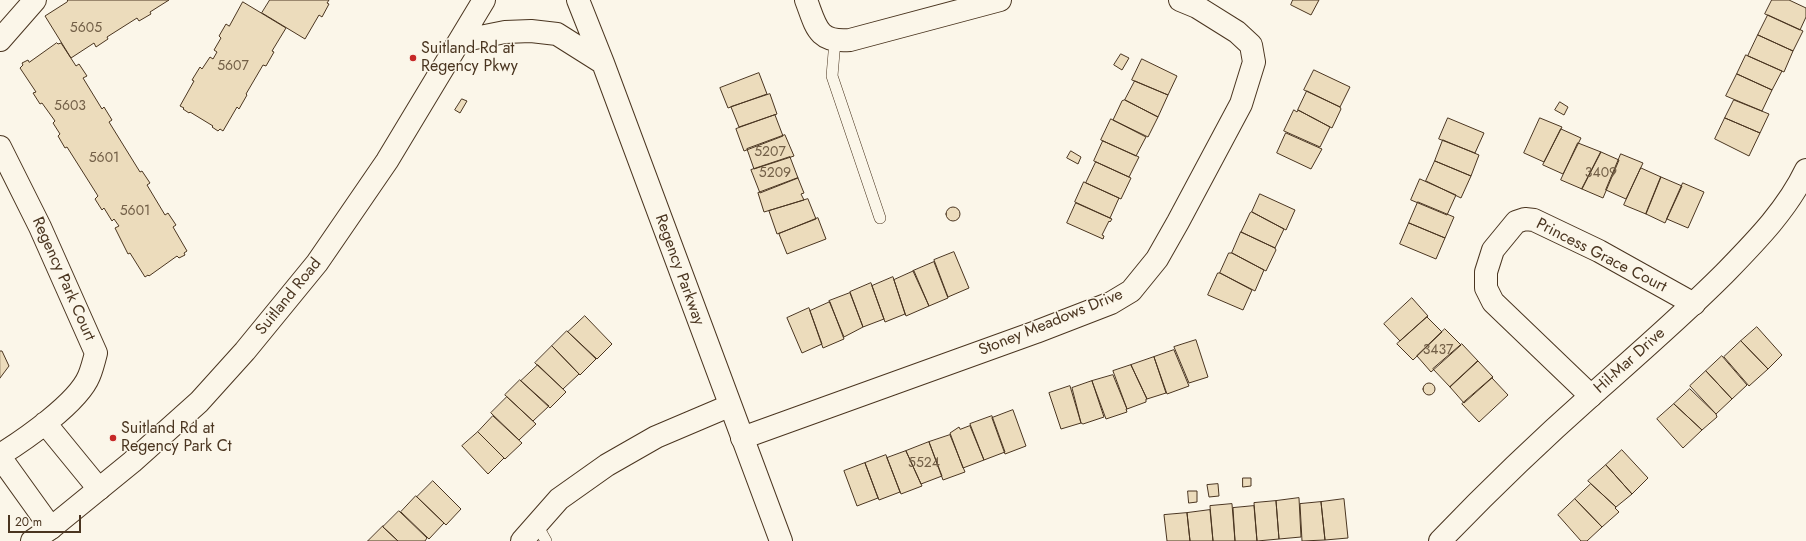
<!DOCTYPE html>
<html>
<head>
<meta charset="utf-8">
<style>
  body { margin:0 }
  #map { position:relative; width:1806px; height:541px; overflow:hidden; background:#fbf6e9; font-family:Jost,sans-serif }
  canvas { display:block }
  .scale { position:absolute; left:8px; top:515px; width:73px; height:18px; box-sizing:border-box; border:2px solid #4a3520; border-top:0; padding-left:5px; font-size:12px; line-height:14px; white-space:nowrap; color:#4a3520; -webkit-text-stroke:3px #fbf6e9; paint-order:stroke }
</style>
</head>
<body>
<div id="map">
<canvas width="1806" height="541"></canvas>
<div class="scale">20 m</div>
</div>
<script>
const g = document.querySelector('canvas').getContext('2d');
g.lineJoin = 'round';
function fill(path, color) {
  g.fillStyle = color;
  g.fill(path, 'evenodd');
}
function stroke(path, color, width, dash) {
  g.strokeStyle = color;
  g.lineWidth = width;
  g.lineCap = dash ? 'butt' : 'round';
  g.setLineDash(dash || []);
  g.stroke(path);
}
function write(font, color, halo, rows, align = 'center') {
  g.font = font + ' Jost,sans-serif';
  g.lineWidth = 3;
  g.setLineDash([]);
  g.textBaseline = 'middle';
  g.strokeStyle = halo;
  g.fillStyle = color;
  for (const [text, x, y, turn = 0] of rows) {
    g.save();
    g.translate(x, y);
    g.rotate((+turn || 0) * Math.PI / 180);
    g.textAlign = isNaN(turn) ? turn : align;
    if (halo) g.strokeText(text, 0, 0);
    g.fillText(text, 0, 0);
    g.restore();
  }
}
const building = new Path2D(`
  M68 0H169L150 12 151 14 139 21 137 18 107 37 108 39 96 47 94 43 71 58 45 16 67 2Z
  M270 0H329L327 3 329 4 322 17 319 15 305 39 262 13Z
  M1293 0H1319L1311 15 1291 5Z
  M1772 0H1789L1806 8V17L1800 30 1765 14Z
  M243 2 286 28 272 51 274 52 266 66 263 65 246 94 247 95 239 109 237 107 223 131 220 129 218 131 212 127 213 126 190 112 189 113 183 109 184 108 180 106 194 81 192 80 200 67 202 69 210 57 213 59 217 52 214 50 221 38 219 36 226 24 229 26Z
  M1768 15 1803 31 1793 51 1758 35Z
  M1758 35 1793 51 1784 72 1748 56Z
  M57 43 58 44 61 43 76 66 79 64 87 76 83 78 102 109 104 107 112 120 109 122 140 172 142 171 150 183 147 185 165 215 168 213 176 225 173 227 187 251 184 253 185 255 179 258 177 256 149 276 148 275 145 277 130 253 128 254 115 228 119 226 114 219 112 221 104 208 102 210 95 199 98 196 67 147 65 148 58 136 60 134 53 123 55 121 42 103 40 104 33 93 36 92 20 68 23 65 22 63 28 60 29 62Z
  M1121 54 1129 58 1122 70 1114 65Z
  M1746 55 1782 71 1772 90 1737 74Z
  M1142 59 1177 76 1168 95 1132 80Z
  M1314 70 1350 87 1340 107 1304 90Z
  M759 73 767 94 728 108 720 88Z
  M1737 74 1772 90 1762 111 1726 96Z
  M1135 81 1168 95 1158 117 1125 100Z
  M1307 91 1340 107 1341 109 1332 128 1298 110Z
  M770 94 777 114 739 127 731 107Z
  M462 99 467 101 460 113 455 110Z
  M1125 100 1158 117 1148 137 1113 120 1122 101Z
  M1734 100 1769 114 1760 133 1725 118Z
  M1560 102 1568 107 1564 115 1555 110Z
  M1294 110 1297 112 1298 110 1330 127 1320 147 1284 131Z
  M775 115 783 136 744 151 736 129Z
  M1448 118 1484 133 1475 153 1439 139Z
  M1540 118 1562 127 1544 162 1524 153Z
  M1725 118 1760 133 1749 156 1715 139Z
  M1111 119 1146 137 1136 156 1101 140Z
  M1561 129 1581 138 1563 174 1543 165Z
  M1286 133 1322 149 1311 169 1277 153Z
  M785 135 794 156 754 169 747 149Z
  M1443 140 1479 155 1471 176 1435 161Z
  M1103 141 1139 157 1129 177 1094 161Z
  M1578 143 1601 152 1582 189 1561 180Z
  M1071 151 1081 157 1078 164 1067 158Z
  M1601 152 1619 160 1603 198 1582 189Z
  M1621 154 1643 163 1626 199 1606 190Z
  M790 157 798 178 760 193 751 170Z
  M1435 161 1471 176 1461 198 1426 181Z
  M1096 162 1131 178 1121 199 1086 183Z
  M1641 168 1661 177 1646 214 1624 205Z
  M1661 177 1682 186 1665 223 1646 214Z
  M798 178 804 193 801 194 804 200 764 212 758 193Z
  M1420 179 1456 195 1447 215 1411 200Z
  M1084 182 1119 198 1110 218 1075 202Z
  M1683 183 1704 192 1688 228 1667 219Z
  M1260 194 1295 210 1286 230 1252 212Z
  M808 199 816 219 777 234 769 211Z
  M1418 202 1454 217 1445 238 1409 223Z
  M1076 203 1112 219 1110 222 1109 221 1102 235 1104 236 1103 239 1067 223Z
  M946 214a7 7 0 1 1 14 0a7 7 0 1 1-14 0Z
  M1252 212 1284 229 1275 248 1241 232 1250 213Z
  M818 218 826 239 787 254 779 234Z
  M1409 223 1445 238 1436 259 1400 244Z
  M1241 232 1275 248 1276 250 1266 271 1232 253Z
  M954 252 969 288 948 297 934 260Z
  M1229 253H1232L1264 270 1255 291 1220 273Z
  M934 262 948 298 929 306 913 271Z
  M914 271 929 306 906 316 894 280Z
  M1218 273H1220L1252 290 1243 310 1208 295Z
  M893 277 905 314 885 322 872 286Z
  M871 283 884 319 863 327 850 292Z
  M850 293 863 327 844 337 829 301Z
  M1412 298 1428 316 1400 341 1384 324Z
  M830 302 844 339 823 348 810 311Z
  M809 308 822 344 802 353 787 318Z
  M585 316 612 344 597 359 568 332Z
  M1427 317 1442 332 1413 360 1397 344Z
  M1757 327 1782 355 1768 369 1741 341Z
  M1445 329 1461 345 1431 372 1417 356Z
  M567 331 596 359 580 375 552 346Z
  M1196 340 1208 377 1189 383 1174 347Z
  M1741 341 1768 369 1749 386 1724 357Z
  M1462 344 1478 361 1450 387 1433 369Z
  M552 346 579 374 563 389 535 363Z
  M1174 350 1189 386 1167 394 1154 357Z
  M0 351H2L9 366 0 378Z
  M1722 356 1747 385 1732 399 1706 371Z
  M1154 357 1166 393 1147 399 1131 365Z
  M1478 361 1493 377 1464 403 1450 387Z
  M538 365 566 392 550 408 521 381Z
  M1131 365 1147 399H1146V402L1127 409 1113 371Z
  M1706 371 1732 399 1716 414 1690 386Z
  M1113 375 1127 409H1126L1127 412 1106 419 1092 381Z
  M1492 378 1508 395 1479 422 1462 404Z
  M520 380 549 406 533 421 505 395Z
  M1092 381 1104 417 1083 424 1081 423 1072 388Z
  M1423 389a6 6 0 1 1 12 0a6 6 0 1 1-12 0Z
  M1070 386 1081 423 1061 429 1049 393Z
  M1690 389 1716 414 1717 417 1702 430 1674 404Z
  M507 397 536 424 519 440 491 413Z
  M1674 404 1702 430 1683 448 1657 419Z
  M1013 410 1026 446 1005 454 992 418Z
  M493 416 522 443 505 459 478 432Z
  M992 416 1005 452 984 460 970 424Z
  M970 426 984 460 963 468 950 433 959 427 960 429Z
  M478 432 504 458 488 474 462 446Z
  M950 435 965 472 943 480 929 442Z
  M929 442 942 476 921 484 906 451Z
  M1622 450 1648 478 1632 494 1606 465Z
  M906 451 922 486 901 494 887 458Z
  M886 455 900 492 879 500 865 463Z
  M865 463 878 498 857 506 844 471Z
  M1606 465 1632 494 1616 507 1588 481Z
  M1243 478H1251V486L1243 487Z
  M433 481 461 509 446 525 417 497Z
  M1218 484 1219 496 1209 497 1207 485Z
  M1591 484 1616 507 1615 508 1619 512 1602 527 1575 499Z
  M1188 491H1197V502L1189 503Z
  M416 496 444 523 429 539 401 512Z
  M1299 498 1301 537 1279 539 1276 501Z
  M1344 499 1348 538 1325 540 1321 502Z
  M1575 499 1602 527 1587 541H1581L1558 515Z
  M1276 501 1279 539 1257 541 1254 503Z
  M1321 502 1325 540 1302 541 1300 504Z
  M1232 504 1235 541H1213L1210 506Z
  M1254 506 1257 541H1235L1233 508Z
  M1210 510 1213 541H1190L1187 513Z
  M399 511 427 538 425 541H398L383 527Z
  M1187 513 1190 541H1167L1164 515Z
  M383 526V527L398 541H368Z`);
fill(building, '#ecdcbc');
stroke(building, '#4a3520', 1);
const lane = new Path2D(`
  M835 41 832 76 880 218
  M537 525 546 541`);
const street = new Path2D(`
  M806 0C816 26 817 43 850 40L1000 0
  M0 40 35 0
  M0 147 40 227 96 353C94 361 92 369 89 376 78 403 24 440 0 455
  M1591 396 1493 302 1486 288V272L1493 250 1516 222 1525 219 1534 220 1599 251 1694 304
  M45 423 99 489
  M742 438 1036 332 1111 303 1131 291 1157 259 1178 222 1241 104 1254 62 1251 45 1237 32 1197 7 1180 0
  M0 457 51 528
  M522 541 559 499 607 465 656 437 729 406`);
const secondary = new Path2D(`
  M578 0 603 63 781 541
  M460 41 505 32 531 31 557 34 603 63
  M32 541 51 528 132 462 199 402 245 351 317 263 387 161 484 0
  M1440 541C1489 490 1540 441 1593 394 1637 355 1682 316 1724 274 1755 242 1787 210 1806 170`);
stroke(lane, '#4a3520', 12);
stroke(street, '#4a3520', 24);
stroke(secondary, '#4a3520', 24);
stroke(lane, '#fbf6e9', 11);
stroke(street, '#fbf6e9', 22);
stroke(secondary, '#fbf6e9', 22);
for (const [x, y, r, color] of [
  [413,58,4,"#c62828"],
  [113,438,4,"#c62828"]
]) {
  const dot = new Path2D();
  dot.arc(x, y, r, 0, 2 * Math.PI);
  g.fillStyle = color;
  g.fill(dot);
  stroke(dot, '#fbf6e9', 1.5);
}
write('14px', '#725f47', null, [
  ["5605",86,29],
  ["5607",233,67],
  ["5603",70,107],
  ["5207",770,153],
  ["5601",104,159],
  ["5209",775,174],
  ["3409",1601,174],
  ["5601",135,212],
  ["3437",1438,351],
  ["5524",924,464]
]);
write('16px', '#4a3520', '#fbf6e9', [
  ["Suitland Rd at",421,49],
  ["Regency Pkwy",421,67],
  ["Suitland Rd at",121,429],
  ["Regency Park Ct",121,447]
], 'left');
write('16px', '#4a3520', '#fbf6e9', [
  ["Princess Grace Court",1601,256,27],
  ["Regency Parkway",679,270,70],
  ["Regency Park Court",63,279,66],
  ["Suitland Road",289,297,-51],
  ["Stoney Meadows Drive",1051,323,-22],
  ["Hil-Mar Drive",1630,361,-42]
]);
</script>
</body>
</html>
